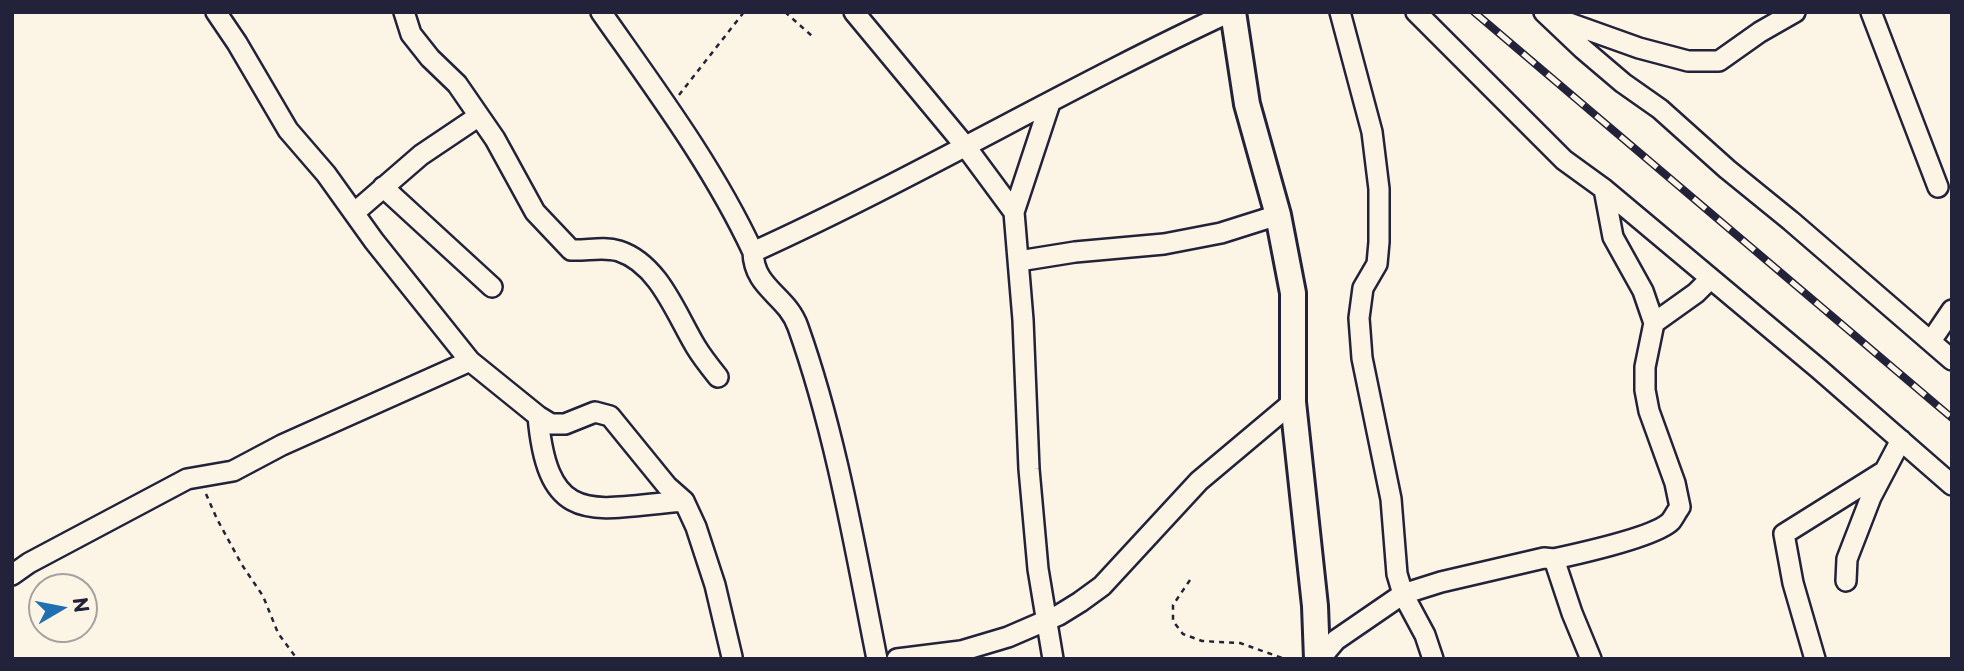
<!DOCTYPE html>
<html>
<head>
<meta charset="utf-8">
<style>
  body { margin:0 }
  #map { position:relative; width:1964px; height:671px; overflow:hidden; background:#fcf5e5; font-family:"Playpen Sans",sans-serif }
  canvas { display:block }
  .frame { position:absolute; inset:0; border:14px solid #22223b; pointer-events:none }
  .north { position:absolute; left:28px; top:573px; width:70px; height:70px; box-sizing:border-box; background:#fcf5e5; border:2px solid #a5a1a1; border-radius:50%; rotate:80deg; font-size:19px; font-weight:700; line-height:28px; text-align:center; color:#22223b }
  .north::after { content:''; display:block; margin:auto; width:24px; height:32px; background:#1f6fb2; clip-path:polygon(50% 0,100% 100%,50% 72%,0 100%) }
</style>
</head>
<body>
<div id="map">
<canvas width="1964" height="671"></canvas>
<div class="frame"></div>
<div class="north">N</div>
</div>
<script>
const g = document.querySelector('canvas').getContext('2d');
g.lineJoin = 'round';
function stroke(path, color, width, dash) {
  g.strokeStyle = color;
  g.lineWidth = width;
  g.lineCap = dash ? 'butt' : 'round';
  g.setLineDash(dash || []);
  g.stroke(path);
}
const minor = new Path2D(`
  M216 12 237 43 288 130 326 174 374 241 470 361 538 416 551 424H565L595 412 610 416 667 486 684 501 696 527 715 585 732 657
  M404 12 411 34 430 58 457 84 495 139 535 212 571 250C587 251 603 246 619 251 659 264 676 314 696 347 702 357 710 367 718 377
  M601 12C655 89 713 166 753 252 916 178 1068 87 1230 12
  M854 12 966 147 1014 212
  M1340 12 1372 132 1379 189V242L1377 264 1363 288 1359 318 1362 358 1391 499 1397 574 1403 594 1425 635 1433 659
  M1416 12 1564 160 1604 189 1819 369 1952 485
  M1544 12 1583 49 1623 83 1660 109 1727 169 1791 221 1952 360
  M1871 12 1938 187
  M1555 18 1639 48 1688 61H1719L1760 32 1795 12
  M1050 103 1014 212 1023 320 1029 469 1038 569 1053 659
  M383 187 492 287
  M354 213 421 155 479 116
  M753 252C754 289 787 295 798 327 836 434 855 548 877 659
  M1019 261 1075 252 1164 244 1221 233 1278 215
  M1654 323 1696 293 1710 279
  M1931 341 1952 310
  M538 416C548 531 595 508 684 501
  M1554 559C1577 554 1656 537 1671 521 1674 517 1677 511 1680 507L1675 483 1649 411 1645 390V367L1654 323 1643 291 1613 237 1604 189
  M12 575 29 563 187 479 233 471 282 445 470 361
  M1846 581 1847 559 1871 497 1901 440
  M897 659 961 651 1008 637 1059 615 1080 602 1102 586 1199 481 1293 402
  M1320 659 1336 640 1403 594 1441 582 1544 558 1554 559 1572 613 1591 659
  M1815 659 1793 583 1784 534 1883 472`);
const tertiary = new Path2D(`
  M1233 12 1247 104 1278 215 1293 293V402L1315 606 1317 659`);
stroke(minor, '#22223b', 24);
stroke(tertiary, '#22223b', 30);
stroke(new Path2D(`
  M785 12 812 36
  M679 95 744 12
  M206 494 217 519 242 565 263 596 278 633 297 659
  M1190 580 1173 605V621L1183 634 1202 641 1240 643 1285 659`), '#22223b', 2.5, [5, 5]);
stroke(minor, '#fcf5e5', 19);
stroke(tertiary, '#fcf5e5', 24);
const rail = new Path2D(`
  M1474 12 1952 418`);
stroke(rail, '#22223b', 8);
stroke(rail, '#fcf5e5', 5, [16]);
</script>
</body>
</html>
